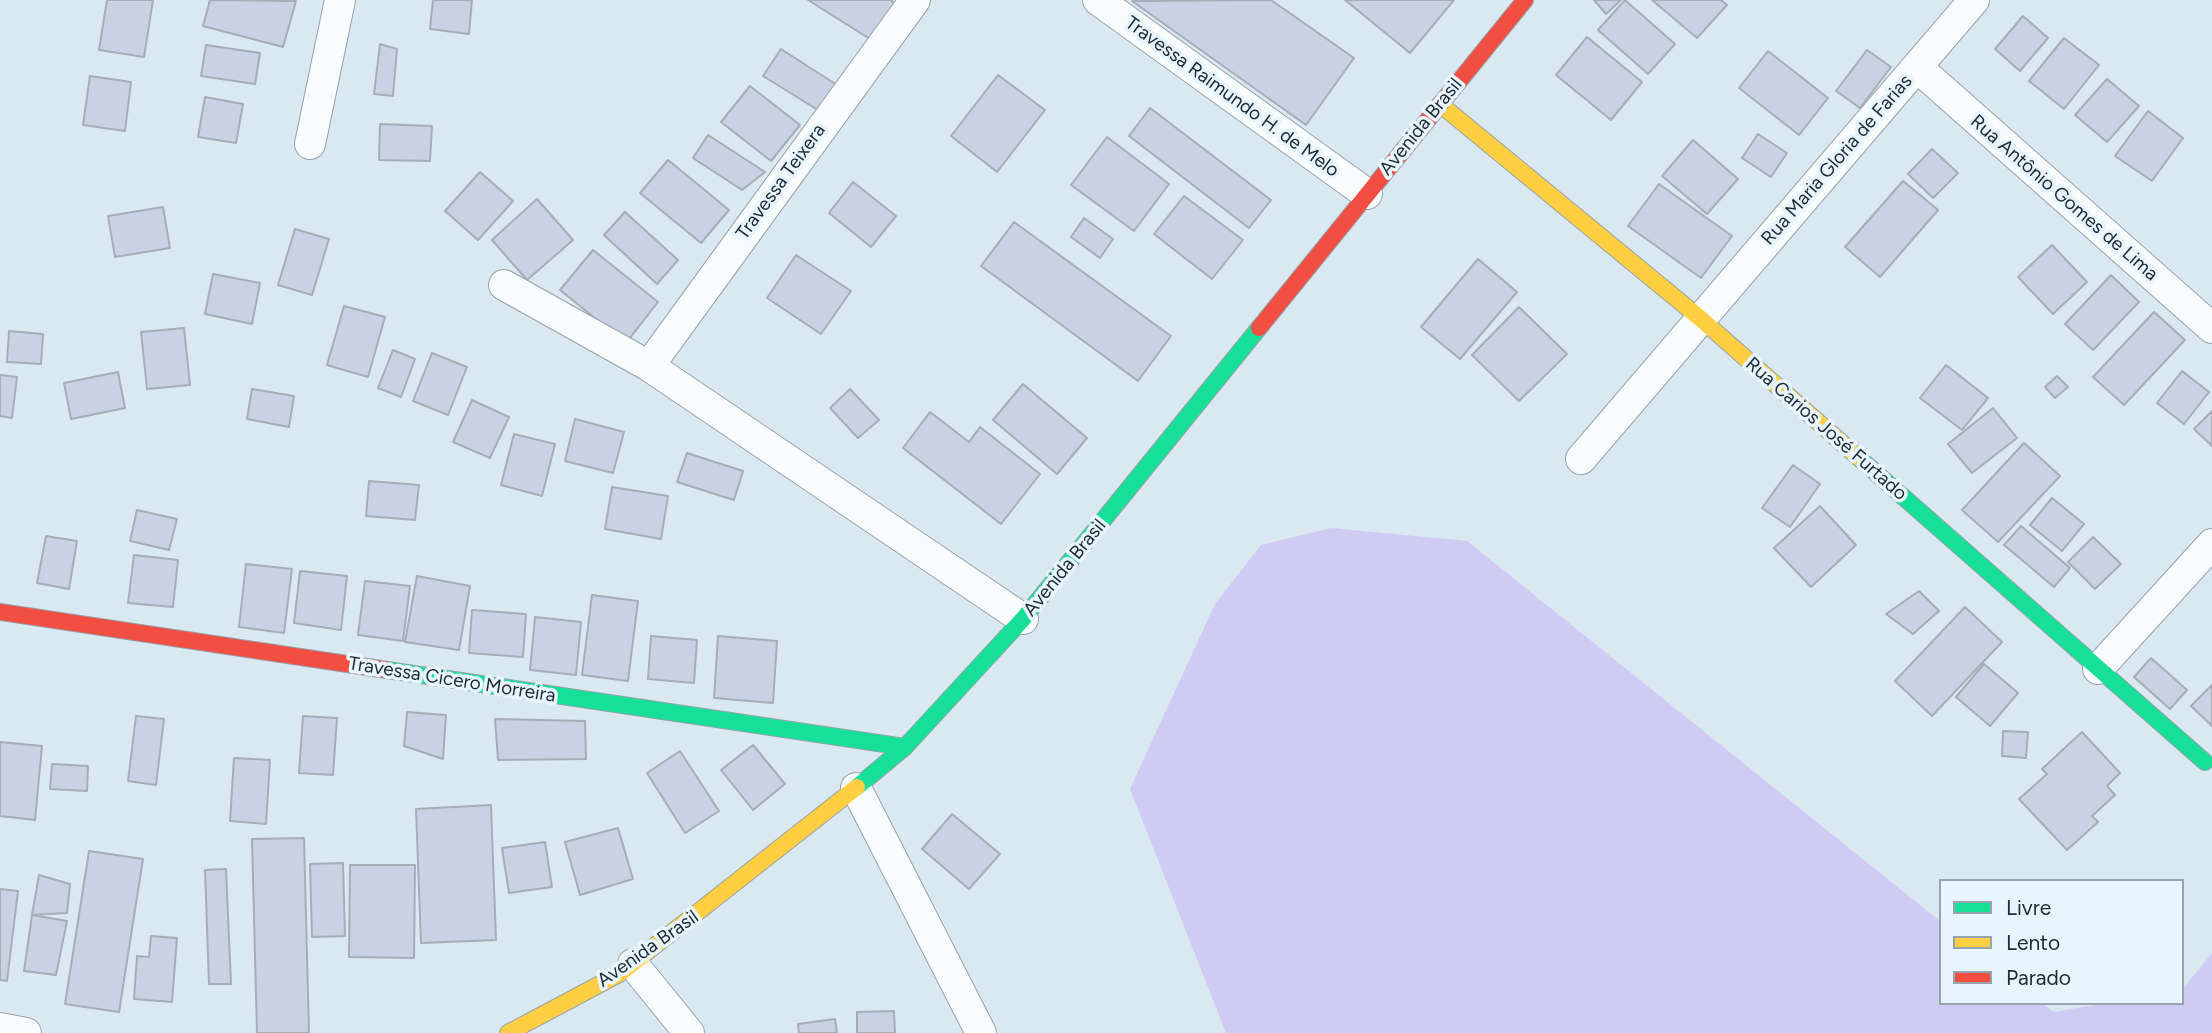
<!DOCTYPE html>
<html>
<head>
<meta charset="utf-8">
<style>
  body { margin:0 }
  #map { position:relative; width:2212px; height:1033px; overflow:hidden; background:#dae8f2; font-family:Figtree,sans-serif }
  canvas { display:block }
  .legend { position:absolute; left:1939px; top:879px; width:245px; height:126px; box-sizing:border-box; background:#e8f5fe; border:2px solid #98a4ad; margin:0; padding:9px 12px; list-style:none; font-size:21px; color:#1f2b34 }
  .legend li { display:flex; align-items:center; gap:14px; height:35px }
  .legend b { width:35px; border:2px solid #98a4ad }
</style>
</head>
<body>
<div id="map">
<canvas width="2212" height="1033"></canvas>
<ul class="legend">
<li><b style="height:9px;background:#16e098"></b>Livre</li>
<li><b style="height:9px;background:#ffcf43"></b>Lento</li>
<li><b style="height:9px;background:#f24e42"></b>Parado</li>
</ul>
</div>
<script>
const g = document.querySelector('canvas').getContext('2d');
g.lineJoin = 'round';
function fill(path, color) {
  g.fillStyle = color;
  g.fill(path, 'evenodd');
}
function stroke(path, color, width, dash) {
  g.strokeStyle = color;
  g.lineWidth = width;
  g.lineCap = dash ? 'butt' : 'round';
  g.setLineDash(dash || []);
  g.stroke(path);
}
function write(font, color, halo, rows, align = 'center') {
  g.font = font + ' Figtree,sans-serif';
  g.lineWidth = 7;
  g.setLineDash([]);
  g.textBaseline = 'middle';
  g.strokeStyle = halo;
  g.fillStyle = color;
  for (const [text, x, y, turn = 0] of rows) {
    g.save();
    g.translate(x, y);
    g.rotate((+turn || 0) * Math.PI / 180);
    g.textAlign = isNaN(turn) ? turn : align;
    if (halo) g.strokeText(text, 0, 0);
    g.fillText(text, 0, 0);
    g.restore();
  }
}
fill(new Path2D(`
  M1331 528 1467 541 1941 922V1003H2042L2054 1012 2106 1003H2182V990L2212 953V1033H1226L1130 789 1215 604 1261 545Z`), '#d0cbf2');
const building = new Path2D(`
  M107 0H153L144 57 99 50Z
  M210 0 296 1 283 47 203 26Z
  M433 0H472L469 34 430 29Z
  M808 0H891L902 13 881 46Z
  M1271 0 1354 58 1306 125 1132 1Z
  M1345 0H1454L1410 53Z
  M1594 0H1621L1606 14Z
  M1625 0 1675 44 1648 74 1598 30Z
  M1652 0H1721L1727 5 1697 38Z
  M2023 16 2048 38 2020 71 1995 49Z
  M1587 37 1642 82 1611 120 1556 75Z
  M2064 38 2099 65 2064 109 2029 81Z
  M380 44 397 49 393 96 374 94Z
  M206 45 260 53 255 84 201 76Z
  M781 49 837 85 821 112 763 76Z
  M1867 50 1891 67 1860 108 1836 91Z
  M1768 51 1828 98 1799 135 1739 88Z
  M998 75 1045 110 997 172 951 136Z
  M90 76 131 82 125 131 83 125Z
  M2107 79 2139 106 2107 142 2075 115Z
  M750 86 800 125 771 161 721 122Z
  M205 97 243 104 236 143 198 137Z
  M1150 108 1271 200 1249 228 1129 136Z
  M2148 111 2183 138 2152 181 2115 156Z
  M380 124 432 126 430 161 379 160Z
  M1758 134 1787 153 1771 177 1742 158Z
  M708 135 765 172 742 190 693 158Z
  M1107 137 1169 184 1134 231 1071 185Z
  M1693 140 1738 179 1707 214 1662 176Z
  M1932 149 1958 173 1933 198 1908 174Z
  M668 160 729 210 701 243 640 193Z
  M480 172 513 201 478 240 445 211Z
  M1903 181 1938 210 1880 277 1845 247Z
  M853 182 896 216 871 247 829 213Z
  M1659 184 1732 236 1701 278 1628 226Z
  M1184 196 1243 240 1212 279 1154 234Z
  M537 199 573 240 527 280 492 240Z
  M163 207 170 248 115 257 108 216Z
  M625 212 678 260 657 284 604 235Z
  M1084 218 1113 239 1100 258 1071 237Z
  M1014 222 1171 336 1138 381 981 266Z
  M295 229 329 239 312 295 278 285Z
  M2052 245 2087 282 2053 314 2018 277Z
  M593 250 658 302 626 343 560 290Z
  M796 255 851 291 821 334 767 298Z
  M1478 259 1517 292 1460 359 1421 327Z
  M213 274 260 283 252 324 205 314Z
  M2111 275 2139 302 2093 350 2065 324Z
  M344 306 385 317 368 377 327 365Z
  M1519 307 1567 354 1519 401 1472 355Z
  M2154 312 2185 340 2124 405 2093 377Z
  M184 328 190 385 147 389 141 332Z
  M9 331 43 334 41 364 7 362Z
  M393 350 415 359 401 397 378 388Z
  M432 353 467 367 448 415 413 401Z
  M1946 365 1988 398 1962 430 1920 398Z
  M2182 371 2209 392 2184 424 2157 403Z
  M118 372 125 408 71 419 64 383Z
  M0 375 17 377 12 418 0 416Z
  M2057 376 2068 387 2055 398 2045 387Z
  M1023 384 1087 438 1057 474 993 420Z
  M252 389 294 396 289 427 247 419Z
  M850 389 879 420 858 438 830 408Z
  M472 400 509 417 490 458 453 442Z
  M1993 408 2017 438 1972 473 1948 444Z
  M2212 411V446L2194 429Z
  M930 412 969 442 980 427 1040 474 1001 524 903 448Z
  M575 419 624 432 613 473 565 461Z
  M514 434 555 444 542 496 501 485Z
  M2024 443 2060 476 1998 542 1962 510Z
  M687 453 743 471 734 500 677 482Z
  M1793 465 1820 484 1790 527 1762 508Z
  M369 481 419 485 415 520 366 516Z
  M612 487 668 496 661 539 605 529Z
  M2052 498 2084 524 2062 551 2030 525Z
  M1820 506 1856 545 1811 587 1774 548Z
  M137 510 177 519 169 550 130 541Z
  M2021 526 2070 568 2054 587 2004 545Z
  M46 536 77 541 69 589 37 583Z
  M2093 537 2121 564 2095 589 2068 562Z
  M134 555 178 560 173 607 128 603Z
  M246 564 292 569 284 633 239 627Z
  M300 571 347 576 341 630 294 623Z
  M417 576 470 586 459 650 405 642Z
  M365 581 410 586 403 641 358 635Z
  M1919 591 1939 611 1913 634 1886 614Z
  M592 595 638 601 628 681 582 675Z
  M1965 607 2002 642 1932 716 1895 681Z
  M472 610 526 614 523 657 469 653Z
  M535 617 581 622 576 675 530 670Z
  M651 636 697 640 694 683 648 679Z
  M718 636 777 641 773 703 714 698Z
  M2151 658 2187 690 2170 709 2134 677Z
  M1984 664 2018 693 1990 726 1956 697Z
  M2212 685V726L2191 706Z
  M407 712 446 715 443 759 404 746Z
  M136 716 164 719 156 785 128 781Z
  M303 716 337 718 333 775 299 773Z
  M495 719 585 721 586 759 498 760Z
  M2003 731 2028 732 2026 758 2002 756Z
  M2082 732 2120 773 2107 786 2115 795 2092 816 2098 822 2067 850 2019 799 2047 774 2042 769Z
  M0 742 42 746 35 820 0 816Z
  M753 745 785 784 753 810 721 770Z
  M680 751 719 811 685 833 647 773Z
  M234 758 270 760 266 824 230 821Z
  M52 764 88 766 87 791 50 789Z
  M491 805 496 940 421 943 416 809Z
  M952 814 1000 854 969 889 922 849Z
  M618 828 633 879 580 895 565 842Z
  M304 838 309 1033H257L252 839Z
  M545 842 552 887 509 893 502 848Z
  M89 851 143 859 119 1012 65 1004Z
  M343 863 345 936 312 937 310 864Z
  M350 865H415L414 958 349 957Z
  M226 869 231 984H209L205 870Z
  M39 875 70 884 67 913 32 915Z
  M0 889 18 891 7 981 0 980Z
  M32 915 67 921 56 975 24 971Z
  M151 936 177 938 172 1002 134 999 137 956 149 957Z
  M894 1011 895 1033H857V1012Z
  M835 1019 837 1033H799L798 1024Z`);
fill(building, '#c8d2e2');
stroke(building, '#a5adb7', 2);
const street = new Path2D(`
  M1098 0 1367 194
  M1917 67 2212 328
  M310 144 340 0
  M504 285 649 366 1023 619
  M649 366 915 0
  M1581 459 1974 0
  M2098 669 2212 544
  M856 788 981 1033
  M633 964 689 1033
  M0 1028 26 1033`);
const fast = new Path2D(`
  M1859 458 2205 762
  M387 670 905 747
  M857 787 905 747 1023 619 1259 328`);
const slow = new Path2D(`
  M1440 104 1701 319 1859 458
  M508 1033 619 974 857 787`);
const jam = new Path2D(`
  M1259 328 1525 0
  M0 612 387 670`);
stroke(street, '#96a2ab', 32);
stroke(fast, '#96a2ab', 18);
stroke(slow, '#96a2ab', 18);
stroke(jam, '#96a2ab', 18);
stroke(street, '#f9fcfd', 30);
stroke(fast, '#16e098', 16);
stroke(slow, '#ffcf43', 16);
stroke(jam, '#f24e42', 16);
write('19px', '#1f2b34', '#e8f5fe', [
  ["Travessa Raimundo H. de Melo",1232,97,36],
  ["Avenida Brasil",1421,127,-51],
  ["Rua Maria Gloria de Farias",1837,160,-49],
  ["Travessa Teixera",781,182,-54],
  ["Rua Antônio Gomes de Lima",2064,198,41],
  ["Rua Carios José Furtado",1826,429,41],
  ["Avenida Brasil",1065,568,-51],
  ["Travessa Cicero Morreira",452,680,9],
  ["Avenida Brasil",648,949,-35]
]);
</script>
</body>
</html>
